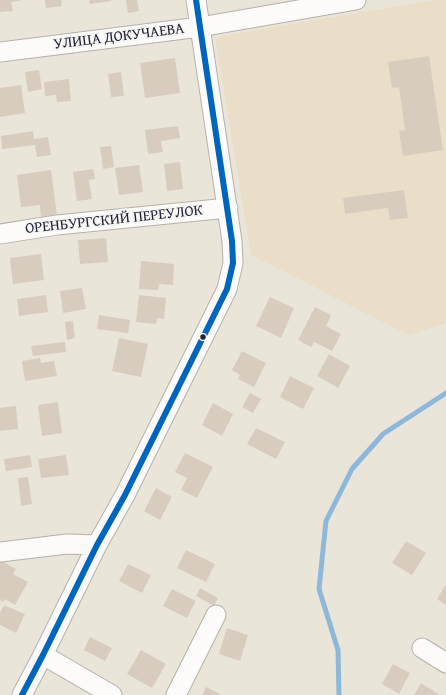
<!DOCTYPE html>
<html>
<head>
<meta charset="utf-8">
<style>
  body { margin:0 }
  canvas { display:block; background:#eae5d9 }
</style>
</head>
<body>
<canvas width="446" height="695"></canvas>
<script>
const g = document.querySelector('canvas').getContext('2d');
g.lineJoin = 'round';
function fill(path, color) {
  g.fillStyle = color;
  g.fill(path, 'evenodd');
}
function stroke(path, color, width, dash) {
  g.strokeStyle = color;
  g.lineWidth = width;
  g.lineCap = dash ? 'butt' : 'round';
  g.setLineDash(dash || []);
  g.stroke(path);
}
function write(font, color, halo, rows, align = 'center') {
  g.font = font + ' "Gentium Book Plus",serif';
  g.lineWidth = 4;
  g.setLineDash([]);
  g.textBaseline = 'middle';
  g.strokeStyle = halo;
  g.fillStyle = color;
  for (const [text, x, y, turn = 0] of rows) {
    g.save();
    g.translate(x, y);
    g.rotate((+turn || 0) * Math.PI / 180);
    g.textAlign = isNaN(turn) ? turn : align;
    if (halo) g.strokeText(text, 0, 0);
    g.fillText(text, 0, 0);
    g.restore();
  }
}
fill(new Path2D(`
  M433 0H446V323L409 335 251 255 215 37Z`), '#ebdec8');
stroke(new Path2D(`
  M339 695 338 650 319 589 326 521 352 469 383 434 446 393`), '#8eb8d9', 5);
fill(new Path2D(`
  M0 0H20V1L11 2 13 11 0 12Z
  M45 0H61L62 6 46 8Z
  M89 0H111V1L90 4Z
  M126 0H137L139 11 128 13Z
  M429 56 443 150 403 156 399 131 405 130 399 87 392 88 388 62Z
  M175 58 180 93 145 98 140 63Z
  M39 70 42 89 28 92 25 72Z
  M121 72 124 96 111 97 108 74Z
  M69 79 71 101 57 102 56 95 45 96 44 82Z
  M21 85 25 113 0 117V88Z
  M178 126 180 138 161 141 163 152 148 154 145 130Z
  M33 131 34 139 48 137 51 155 37 157 35 145 2 149 1 136Z
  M111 146 114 167 103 169 100 147Z
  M180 162 183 189 167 191 164 164Z
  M139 165 143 192 119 195 115 168Z
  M93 169 95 179 89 180 92 199 77 201 73 172Z
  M51 170 57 216 41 218 40 205 21 207 17 175Z
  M404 190 408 218 390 220 388 208 345 214 343 198Z
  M106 238 108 262 80 264 78 240Z
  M41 254 44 280 13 284 10 258Z
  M141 261 174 264 173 285 159 284 158 290 139 289Z
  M82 288 86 309 63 313 60 291Z
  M46 295 48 312 19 316 17 299Z
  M139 295 166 298 164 319 157 318 156 324 136 322Z
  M270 297 294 308 281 338 256 326Z
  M315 307 331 315 326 326 341 334 332 351 314 342 311 347 298 340Z
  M99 315 130 320 128 333 97 329Z
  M73 321 75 338 67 340 65 322Z
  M119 338 148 344 141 377 112 371Z
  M65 342 66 352 33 356 31 346Z
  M242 351 266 363 254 387 238 379 240 375 232 370Z
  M329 354 350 366 338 388 317 376Z
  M40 358 41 363 54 361 57 376 25 381 22 361Z
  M290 376 314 388 303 409 280 397Z
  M250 393 261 399 253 413 242 407Z
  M58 402 62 433 42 436 38 405Z
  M213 403 233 414 222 436 202 425Z
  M16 406 18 429 0 431V408Z
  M256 428 285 442 276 459 247 444Z
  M185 453 213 467 197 498 181 490 187 478 175 472Z
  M30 455 32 467 6 471 4 459Z
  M66 455 69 475 41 478 38 459Z
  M28 477 32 504 21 506 18 478Z
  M156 488 172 497 160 520 144 511Z
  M406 541 426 553 412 575 392 563Z
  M186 550 215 564 206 582 177 568Z
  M0 560 16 569 13 574 28 582 15 605 5 599 3 602 0 600Z
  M128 564 151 575 142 593 119 581Z
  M446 584V605L437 599Z
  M200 588 218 598 214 606 196 596Z
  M172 589 196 601 187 618 163 606Z
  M4 605 25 614 16 633 0 625V613Z
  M227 628 248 635 240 661 219 654Z
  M90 637 112 648 105 661 84 650Z
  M141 650 166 664 152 688 127 674Z
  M393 664 410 673 399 694 382 684Z
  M421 683 440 695H414Z
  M206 687 222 695H202Z`), '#d8ccbf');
const minor = new Path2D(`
  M0 52 200 27 356 0
  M0 234 57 225 228 208
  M0 552 67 544 97 545
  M422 648 446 663
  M43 655 112 695
  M22 695 43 655 97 545 125 495 227 289 233 263 232 241 196 0
  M176 695 216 615`);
stroke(minor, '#b4b1ac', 21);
stroke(minor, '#fcfbf9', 19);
stroke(new Path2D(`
  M22 695 43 655 97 545 125 495 227 289 233 263 232 241 196 0`), '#0065bd', 6);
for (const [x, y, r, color] of [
  [203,337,3.5,"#22223b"]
]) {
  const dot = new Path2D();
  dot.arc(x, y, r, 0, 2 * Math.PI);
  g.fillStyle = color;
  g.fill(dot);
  stroke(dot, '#f6f6f2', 1.5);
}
write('15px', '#22223b', '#f6f6f2', [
  ["УЛИЦА ДОКУЧАЕВА",119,37,-7],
  ["ОРЕНБУРГСКИЙ ПЕРЕУЛОК",114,220,-6]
]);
</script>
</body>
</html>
